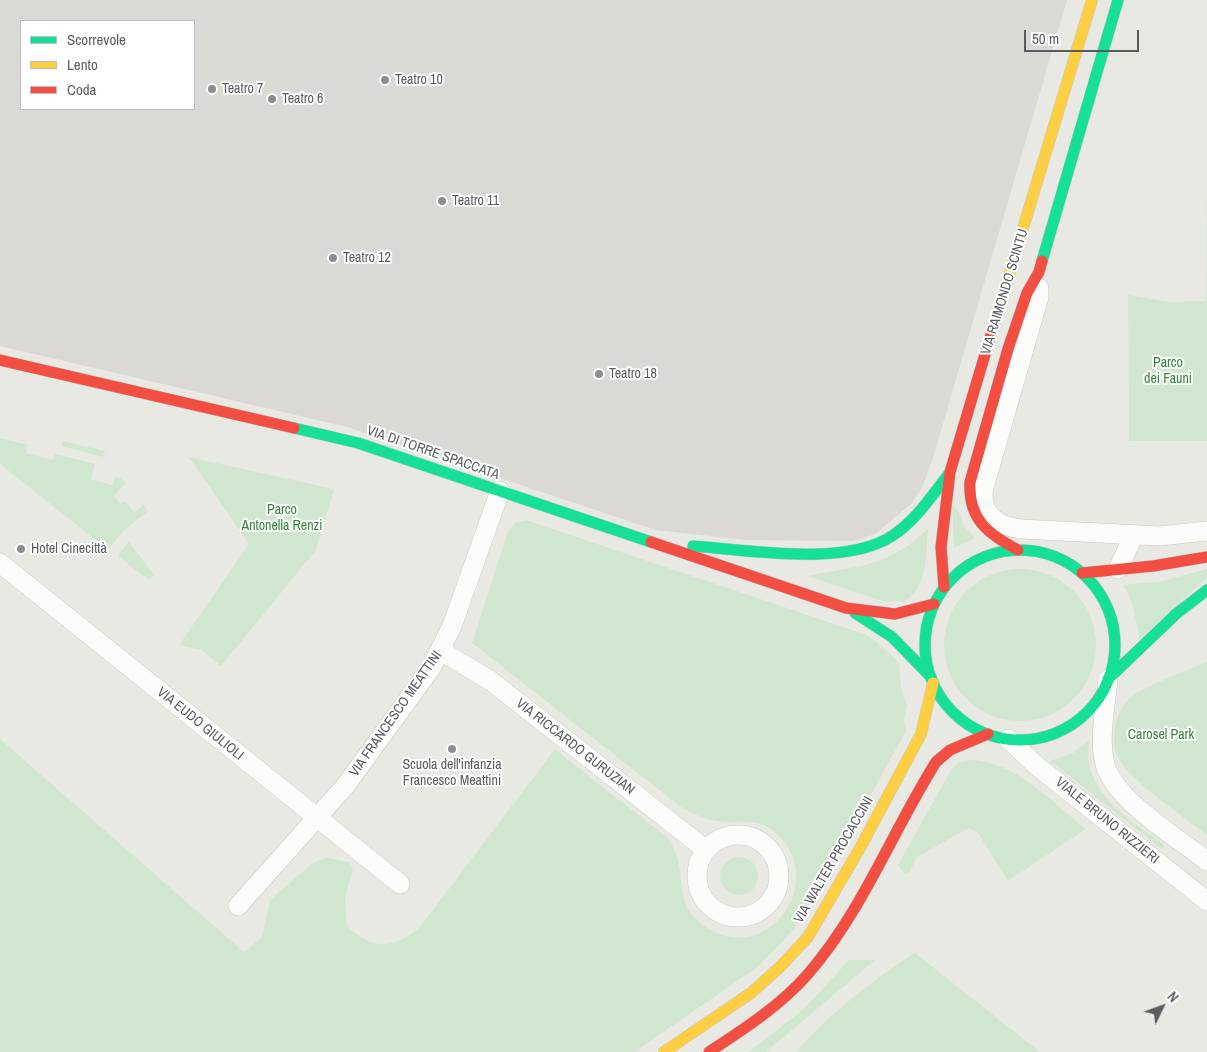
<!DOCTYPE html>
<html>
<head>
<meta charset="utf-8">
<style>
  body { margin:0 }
  #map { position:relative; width:1207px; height:1052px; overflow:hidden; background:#e9e9e4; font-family:"Archivo Narrow",sans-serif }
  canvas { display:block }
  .legend { position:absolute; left:20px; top:20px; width:175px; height:90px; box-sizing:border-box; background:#fff; border:1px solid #bdbec0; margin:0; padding:6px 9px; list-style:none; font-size:15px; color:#595d62 }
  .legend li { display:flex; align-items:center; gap:10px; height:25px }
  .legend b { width:25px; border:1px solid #bdbec0 }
  .north { position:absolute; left:1137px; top:982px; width:50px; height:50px; -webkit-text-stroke:4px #fff; paint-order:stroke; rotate:48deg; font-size:14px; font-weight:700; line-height:20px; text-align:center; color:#595d62 }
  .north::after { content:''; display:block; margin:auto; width:18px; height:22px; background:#595d62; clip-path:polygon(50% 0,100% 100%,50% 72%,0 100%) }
  .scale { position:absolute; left:1024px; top:30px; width:115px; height:22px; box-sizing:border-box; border:2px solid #595d62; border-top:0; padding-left:6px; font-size:15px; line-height:18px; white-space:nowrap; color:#595d62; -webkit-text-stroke:4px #fff; paint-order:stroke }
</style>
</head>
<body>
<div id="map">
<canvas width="1207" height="1052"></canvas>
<ul class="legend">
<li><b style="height:6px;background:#16e098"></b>Scorrevole</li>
<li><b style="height:6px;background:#ffcf43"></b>Lento</li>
<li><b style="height:6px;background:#f24e42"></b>Coda</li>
</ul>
<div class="north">N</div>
<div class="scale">50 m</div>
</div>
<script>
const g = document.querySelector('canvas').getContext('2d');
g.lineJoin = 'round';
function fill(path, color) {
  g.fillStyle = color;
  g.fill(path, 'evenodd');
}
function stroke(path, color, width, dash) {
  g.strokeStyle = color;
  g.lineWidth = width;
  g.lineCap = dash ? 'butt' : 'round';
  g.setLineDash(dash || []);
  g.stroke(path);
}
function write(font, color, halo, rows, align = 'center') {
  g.font = font + ' "Archivo Narrow",sans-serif';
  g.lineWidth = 4;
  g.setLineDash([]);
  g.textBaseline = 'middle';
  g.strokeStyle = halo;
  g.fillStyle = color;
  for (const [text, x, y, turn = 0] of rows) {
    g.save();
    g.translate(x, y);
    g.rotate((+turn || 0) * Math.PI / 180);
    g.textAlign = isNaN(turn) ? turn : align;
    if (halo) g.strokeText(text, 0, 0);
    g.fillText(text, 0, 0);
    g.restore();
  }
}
fill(new Path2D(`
  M0 0H1067L933 458 922 488 911 504 875 534 854 541 747 540 655 530 347 427 0 346ZM21 21H194V109H21Z`), '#dad9d5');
fill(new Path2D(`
  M1207 176V441H1129L1128 295 1170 302 1206 301Z
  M0 438 28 445 26 453 53 460 55 454 95 464 91 479 112 485 116 475 126 483 114 496 120 504 125 501 134 512 143 505 148 511 123 531 108 550 0 464Z
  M63 441 105 451 103 457 61 446Z
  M189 457 334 489 316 550 221 666 202 650 179 645 249 544Z
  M952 506 958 510 964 526 975 538 954 548Z
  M526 520 864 634 876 641 899 663 901 688 907 705 904 720 906 731 814 898 793 930 758 967 634 1052H0V739L244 952 262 937 270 900 307 868 315 862 327 858 349 862 353 869 345 897 347 926C373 951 393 949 420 927L555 749C584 772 612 795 641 817 650 825 664 832 670 842 691 872 668 907 711 930 771 963 827 880 777 834 756 815 740 824 716 821 703 819 692 813 681 807L472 643 507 534 515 523Z
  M928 529C926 554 928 587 904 602L882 601 807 576C860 565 886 568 928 529Z
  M129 542 154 575 149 580 119 557 120 552Z
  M1207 569V577L1140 639 1132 603 1124 585 1162 581Z
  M944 645a76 76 0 1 1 152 0a76 76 0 1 1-152 0Z
  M1207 662V835C1183 816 1140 788 1122 764 1108 745 1113 717 1128 700 1141 687 1188 670 1207 662Z
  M1089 741C1089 750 1087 760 1090 768 1099 802 1135 824 1162 843L1164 846 1162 849 1050 761 1073 753Z
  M969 760C1013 759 1053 803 1086 829L1008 881 978 833 969 828 917 857 910 872 904 873 898 865 951 770 958 763Z
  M720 876a19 19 0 1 1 38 0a19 19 0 1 1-38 0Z
  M915 953 1040 1052H796C829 1014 872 980 915 953Z
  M849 960H875L766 1052H748L804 1009Z`), '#d1e6cf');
const street = new Path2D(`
  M1039 288V297L984 487C979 514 997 526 1021 529L1160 536 1207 531
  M0 563 400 884
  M1118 569 1134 535
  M441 651 491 681 705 849
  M1108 679C1106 705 1099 735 1104 760 1110 798 1178 838 1207 861
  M1008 739 1038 767 1207 901
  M697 876a41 41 0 1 1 82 0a41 41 0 1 1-82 0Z
  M238 906 346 785 431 668 452 626 500 491`);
const fast = new Path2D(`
  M1042 261 1118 0
  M294 428 358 443 651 542
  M693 546C747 550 845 567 892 536 915 521 931 497 948 475
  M925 645a95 95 0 1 1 190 0a95 95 0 1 1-190 0Z
  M855 613 892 637 931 677
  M1108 679 1176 614 1207 590`);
const slow = new Path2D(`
  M992 331 1092 0
  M664 1052 751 993 781 966 808 937 860 848 921 734 933 683`);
const jam = new Path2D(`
  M0 360 294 428
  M651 542 846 608 895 614 934 604
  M1018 550C988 534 968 519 970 482L1008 349 1027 293 1039 272 1042 261
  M1082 573 1153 566 1207 557
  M944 587 941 547 950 472 992 331
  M709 1052C744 1029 780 1006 808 974 862 912 892 832 936 762L950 750 988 734`);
stroke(street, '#c7c7c6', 20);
stroke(fast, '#c5c6c4', 12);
stroke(slow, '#c5c6c4', 12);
stroke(jam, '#c5c6c4', 12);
stroke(street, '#fcfcfb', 19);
stroke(fast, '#16e098', 11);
stroke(slow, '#ffcf43', 11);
stroke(jam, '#f24e42', 11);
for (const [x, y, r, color] of [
  [385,80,5,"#8b8e90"],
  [212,89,5,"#8b8e90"],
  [272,99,5,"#8b8e90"],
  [442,201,5,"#8b8e90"],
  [333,258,5,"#8b8e90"],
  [599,374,5,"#8b8e90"],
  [21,549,5,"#8b8e90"],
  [452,749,5,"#8b8e90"]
]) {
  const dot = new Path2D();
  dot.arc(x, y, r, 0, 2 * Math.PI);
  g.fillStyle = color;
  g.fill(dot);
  stroke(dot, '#fff', 2);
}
write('14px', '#595d62', '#fff', [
  ["Teatro 10",395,80],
  ["Teatro 7",222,89],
  ["Teatro 6",282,99],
  ["Teatro 11",452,201],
  ["Teatro 12",343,258],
  ["Teatro 18",609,374],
  ["Hotel Cinecittà",31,549],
  ["Scuola dell'infanzia",452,765,"center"],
  ["Francesco Meattini",452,781,"center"]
], 'left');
write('14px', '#595d62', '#fff', [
  ["VIA RAIMONDO SCINTU",1005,292,-73],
  ["VIA DI TORRE SPACCATA",433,453,19],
  ["VIA FRANCESCO MEATTINI",396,714,-55],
  ["VIA EUDO GIULIOLI",200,724,39],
  ["VIA RICCARDO GURUZIAN",575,747,38],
  ["VIALE BRUNO RIZZIERI",1107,821,39],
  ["VIA WALTER PROCACCINI",834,860,-60]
]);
write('14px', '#358539', '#fff', [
  ["Parco",1168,363],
  ["dei Fauni",1168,379],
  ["Parco",282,510],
  ["Antonella Renzi",282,526],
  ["Carosel Park",1161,735]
]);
</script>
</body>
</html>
